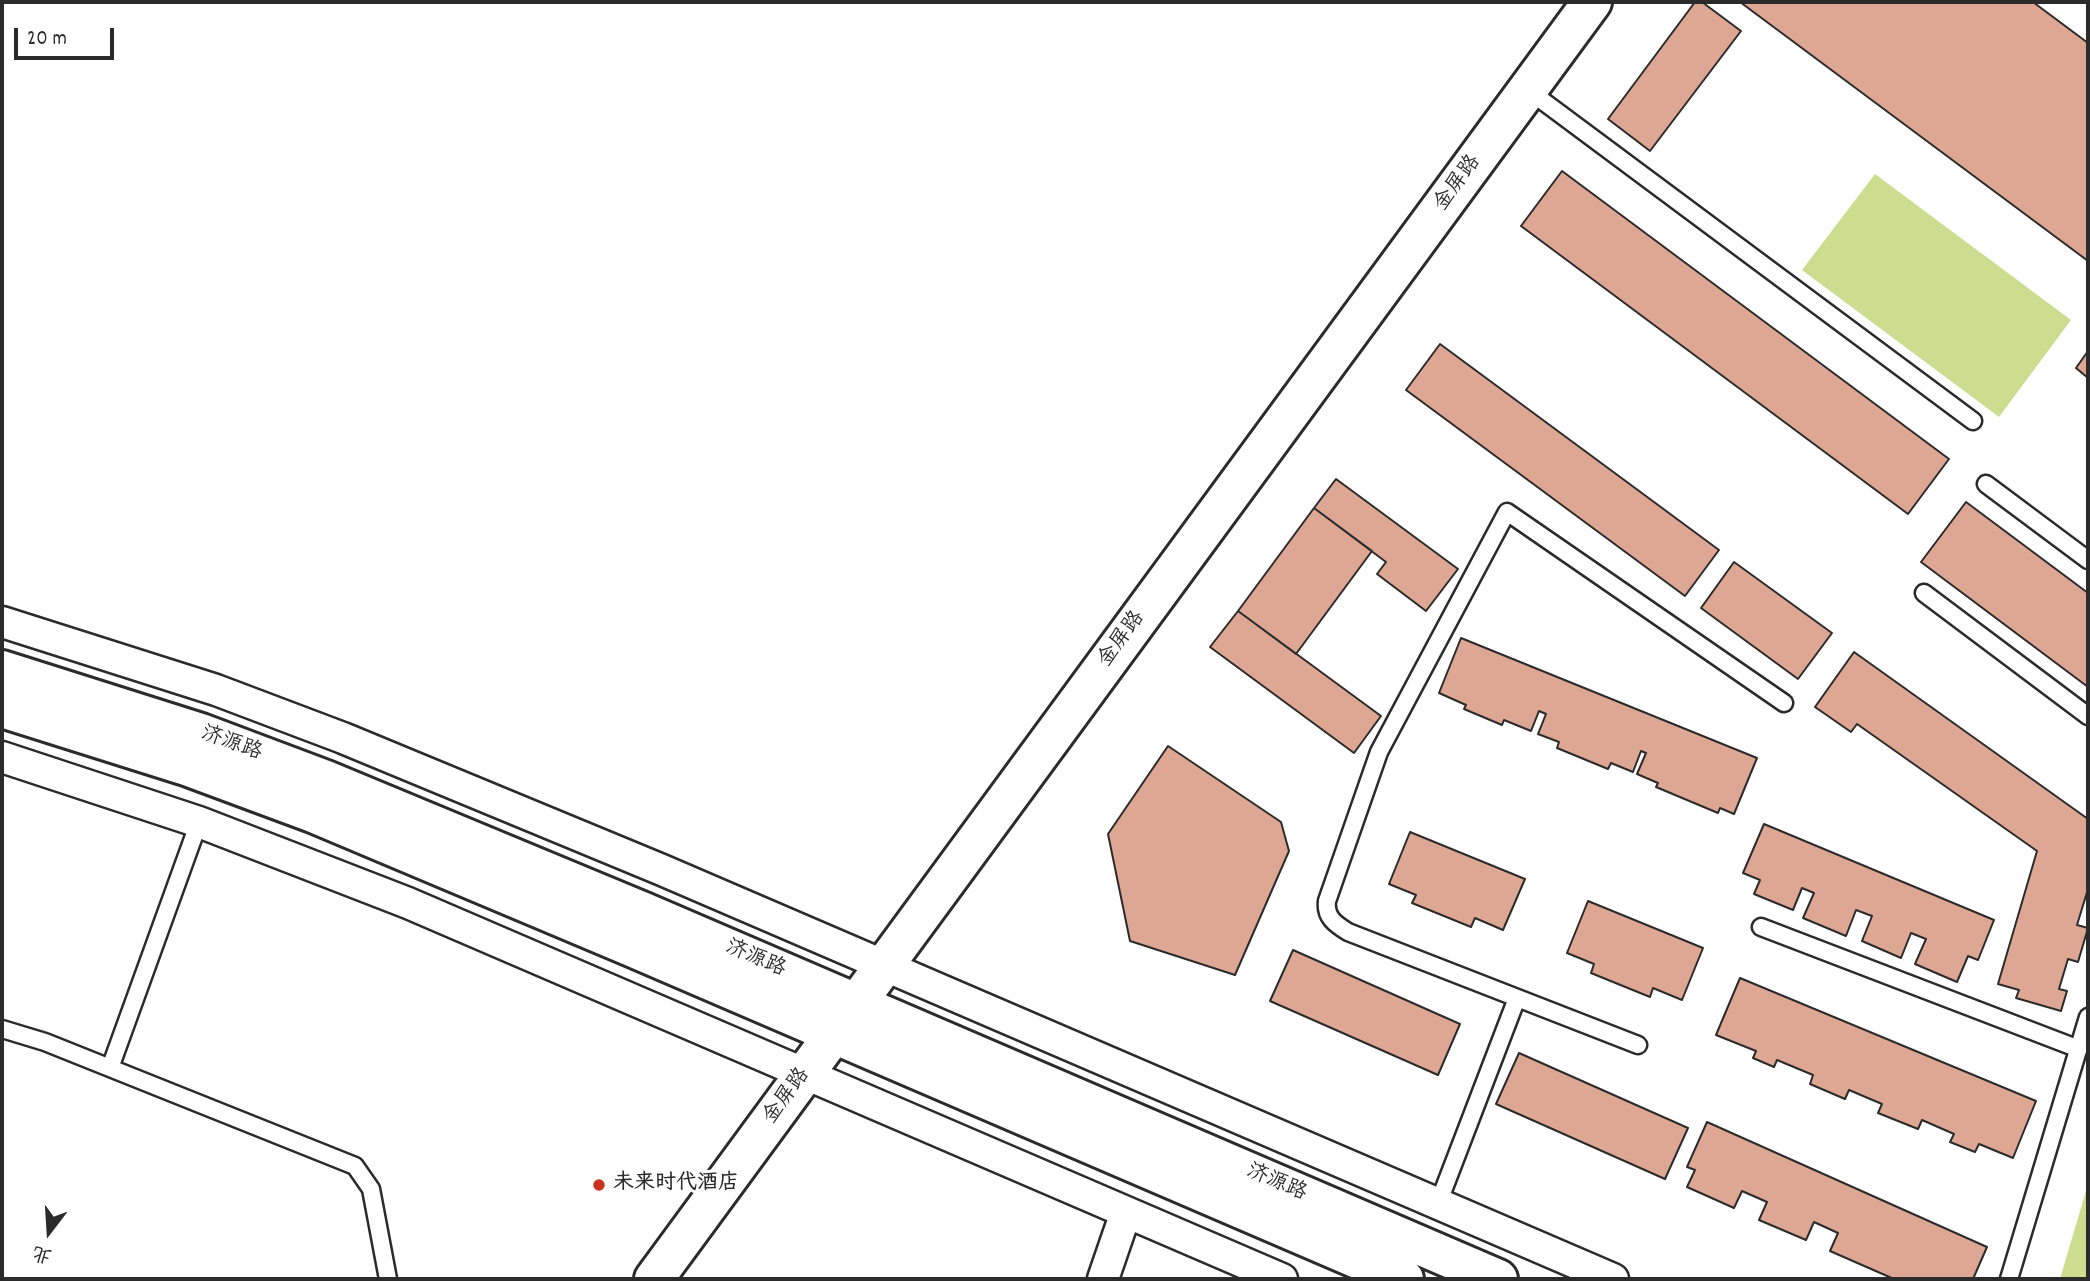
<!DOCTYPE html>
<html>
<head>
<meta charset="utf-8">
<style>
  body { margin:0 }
  #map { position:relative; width:2090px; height:1281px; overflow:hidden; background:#fff; font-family:Dekko,"LXGW WenKai TC",sans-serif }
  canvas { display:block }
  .frame { position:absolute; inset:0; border:4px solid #2b2b2b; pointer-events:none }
  .north { position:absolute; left:14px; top:1197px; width:70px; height:70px; -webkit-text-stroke:5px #fff; paint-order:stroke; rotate:197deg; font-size:19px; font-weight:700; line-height:28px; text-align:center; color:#2b2b2b }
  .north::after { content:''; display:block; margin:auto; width:24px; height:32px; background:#2b2b2b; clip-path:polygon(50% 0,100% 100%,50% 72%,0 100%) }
  .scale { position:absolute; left:14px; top:28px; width:100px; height:32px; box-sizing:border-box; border:4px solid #2b2b2b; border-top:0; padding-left:9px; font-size:21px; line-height:24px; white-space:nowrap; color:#2b2b2b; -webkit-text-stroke:5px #fff; paint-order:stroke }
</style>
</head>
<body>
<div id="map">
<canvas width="2090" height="1281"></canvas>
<div class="frame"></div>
<div class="north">北</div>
<div class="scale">20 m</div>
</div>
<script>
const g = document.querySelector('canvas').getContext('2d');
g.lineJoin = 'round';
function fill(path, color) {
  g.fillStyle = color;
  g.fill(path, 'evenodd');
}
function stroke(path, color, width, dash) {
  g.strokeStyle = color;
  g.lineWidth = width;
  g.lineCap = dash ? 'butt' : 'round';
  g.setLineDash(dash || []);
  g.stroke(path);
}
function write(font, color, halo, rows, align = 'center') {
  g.font = font + ' Dekko,"LXGW WenKai TC",sans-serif';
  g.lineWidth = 6;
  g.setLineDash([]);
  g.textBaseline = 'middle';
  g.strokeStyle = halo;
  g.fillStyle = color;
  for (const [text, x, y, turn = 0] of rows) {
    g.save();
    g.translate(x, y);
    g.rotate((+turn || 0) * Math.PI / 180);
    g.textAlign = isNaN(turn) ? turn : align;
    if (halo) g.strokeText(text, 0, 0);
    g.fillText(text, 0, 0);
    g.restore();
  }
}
fill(new Path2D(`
  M1875 174 2071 320 1999 417 1802 270Z
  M2088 1184V1279H2060Z`), '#cedc8f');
const building = new Path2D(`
  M1695 2H1702L1741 31 1650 151 1608 119Z
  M1740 2H2033L2088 43V261Z
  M1562 171 1949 459 1908 514 1521 226Z
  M1440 344 1719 550 1685 596 1406 390Z
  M2088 351V378L2076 368Z
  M1336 479 1458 569 1426 611 1377 574 1386 562 1314 508Z
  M1966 502 2088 593V687L1921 562Z
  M1314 508 1372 551 1296 654 1238 611Z
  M1734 562 1832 633 1798 679 1701 608Z
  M1238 611 1381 716 1354 753 1210 647Z
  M1461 638 1757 758 1734 814 1720 808 1718 813 1656 787 1658 783 1637 774 1646 753 1641 751 1633 772 1611 763 1608 769 1557 748 1559 742 1538 734 1546 714 1539 711 1531 731 1504 720 1502 725 1464 709 1466 705 1439 693Z
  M1854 652 2088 819V889L2077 925 2088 928 2078 962 2068 959 2059 989 2067 991 2061 1011 2016 998 2019 990 1998 984 2037 851 1857 724 1851 732 1815 707Z
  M1168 746 1281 822 1289 851 1235 975 1130 941 1108 834Z
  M1764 824 1994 920 1978 960 1968 956 1957 982 1915 964 1926 939 1911 933 1901 958 1862 941 1872 916 1856 910 1846 936 1803 918 1814 893 1802 888 1793 910 1754 894 1760 880 1743 873Z
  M1410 832 1525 879 1503 930 1475 918 1471 927 1412 903 1416 895 1389 884Z
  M1588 901 1703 948 1682 1000 1653 988 1650 997 1591 973 1594 964 1567 953Z
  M1293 950 1460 1024 1438 1075 1270 1001Z
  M1740 978 2036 1101 2013 1158 1979 1144 1975 1152 1950 1142 1954 1134 1922 1120 1918 1129 1878 1113 1882 1104 1849 1090 1845 1099 1810 1084 1813 1075 1777 1060 1774 1067 1753 1058 1756 1051 1716 1035Z
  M1519 1053 1688 1128 1665 1179 1496 1104Z
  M1707 1122 1987 1247 1973 1279H1894L1830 1251 1838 1233 1814 1222 1806 1240 1759 1220 1767 1202 1742 1191 1734 1208 1687 1187 1695 1170 1687 1167Z`);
fill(building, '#dda793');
stroke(building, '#2b2b2b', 2);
const service = new Path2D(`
  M1528 90 1973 421
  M1986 484 2088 560
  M1924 593 2088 716
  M1761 927 2079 1049
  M2 1029 45 1042 355 1166 371 1189 388 1279
  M1638 1045 1348 932C1335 924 1325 917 1327 901L1379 752 1507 512 1784 703
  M110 1068 199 822
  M1438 1204 1517 998
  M2009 1279 2088 1017`);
const minor = new Path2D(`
  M2 622 216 690 343 738 662 870 1613 1279
  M2 757 199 822 408 903 1282 1279
  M1103 1279 1126 1212`);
const tertiary = new Path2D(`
  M654 1279 1592 2`);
const secondary = new Path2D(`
  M2 670 201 733 326 780 644 912 1498 1279
  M2 708 189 767 313 813 629 946 1404 1279`);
stroke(service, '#2b2b2b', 21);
stroke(minor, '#2b2b2b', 35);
stroke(tertiary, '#2b2b2b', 44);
stroke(secondary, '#2b2b2b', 44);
stroke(service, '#fff', 16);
stroke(minor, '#fff', 30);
stroke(tertiary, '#fff', 38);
stroke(secondary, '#fff', 38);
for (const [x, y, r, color] of [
  [599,1185,7,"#c8321e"]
]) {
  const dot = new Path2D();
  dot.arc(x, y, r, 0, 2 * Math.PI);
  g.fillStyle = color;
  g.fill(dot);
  stroke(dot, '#fff', 2.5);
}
write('21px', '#2b2b2b', '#fff', [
  ["金屏路",1459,184,-54],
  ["金屏路",1123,640,-54],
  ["济源路",231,745,20],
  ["济源路",755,960,23],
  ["金屏路",788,1097,-54],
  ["济源路",1276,1184,23]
]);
write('bold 21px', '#2b2b2b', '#fff', [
  ["未来时代酒店",613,1185]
], 'left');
</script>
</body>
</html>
